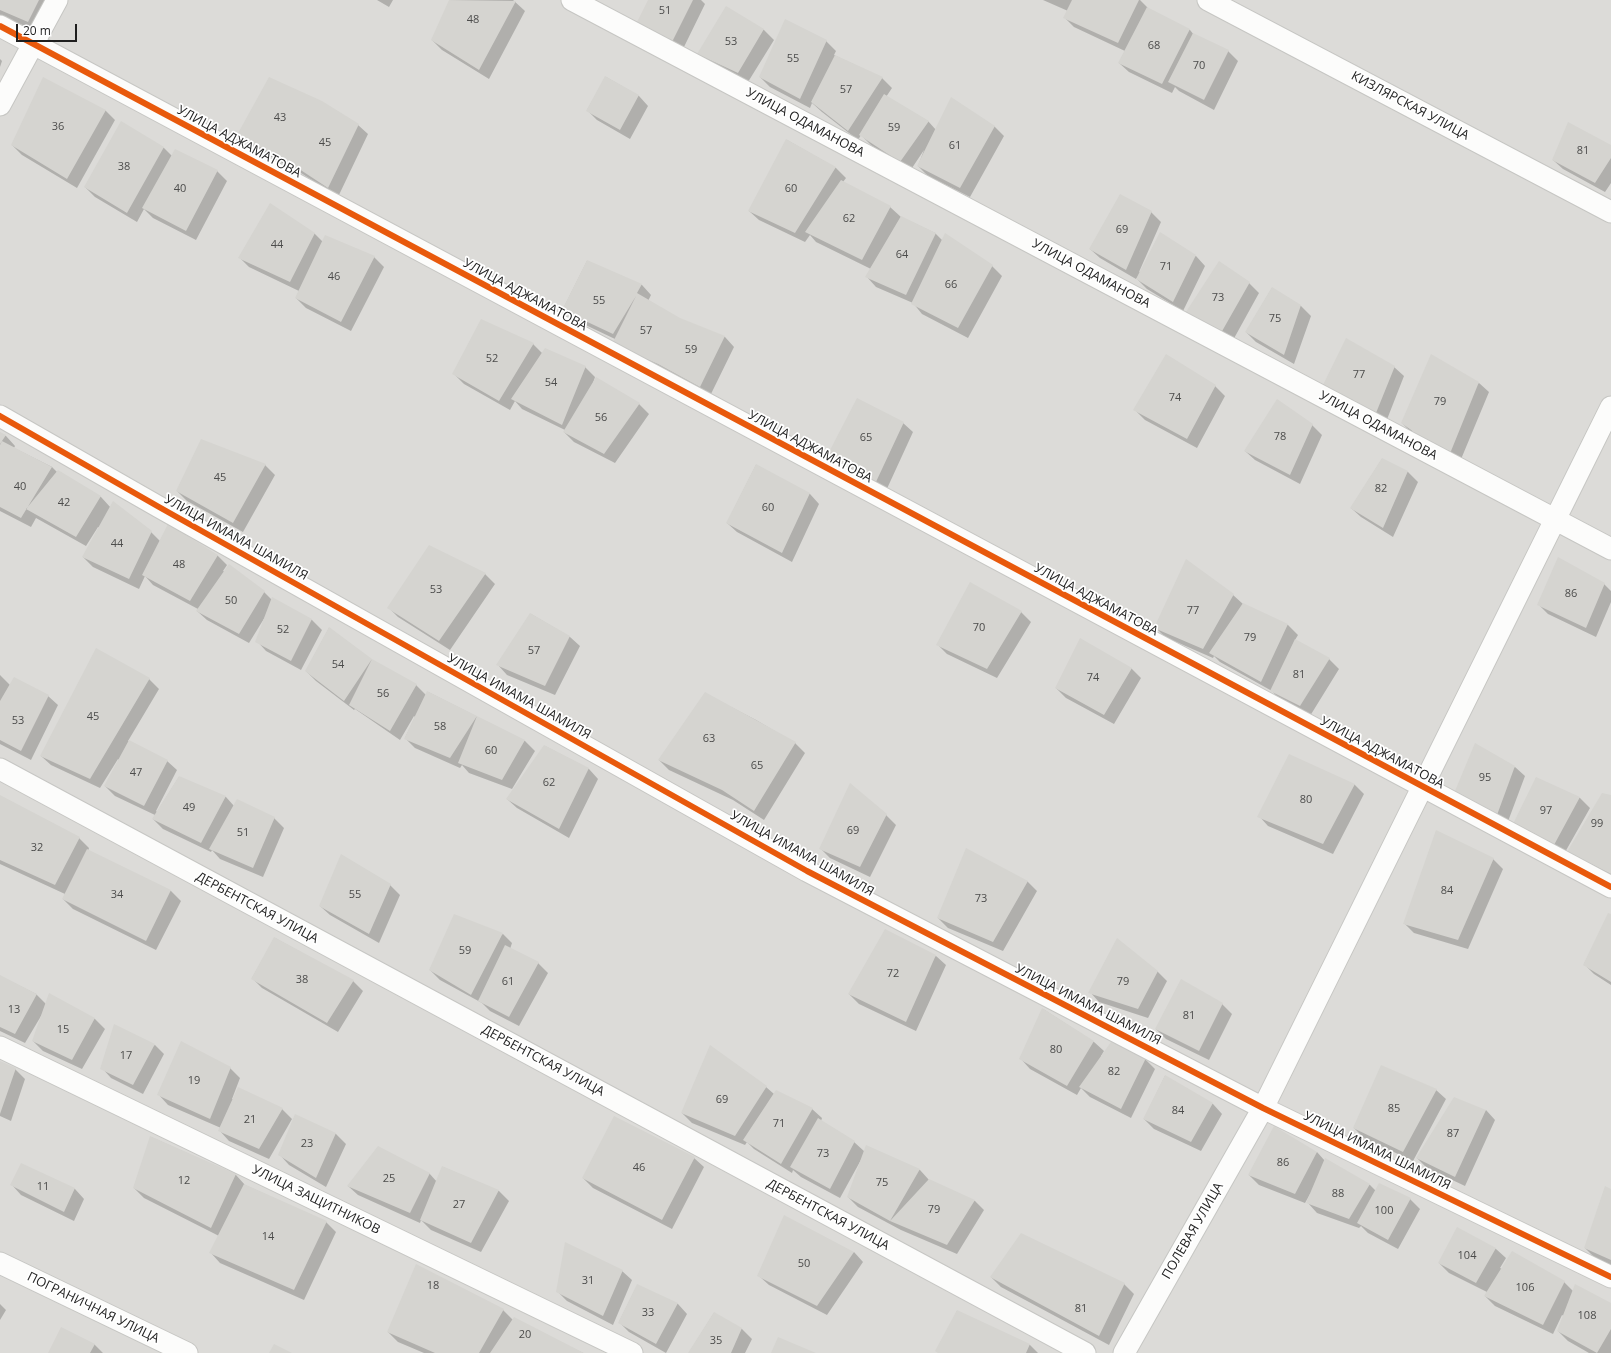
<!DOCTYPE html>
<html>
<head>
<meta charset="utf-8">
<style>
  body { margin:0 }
  #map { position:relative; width:1611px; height:1353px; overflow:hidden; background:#edece7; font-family:"Open Sans",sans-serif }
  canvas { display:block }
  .scale { position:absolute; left:16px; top:24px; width:61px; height:18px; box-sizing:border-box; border:2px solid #1f1f1f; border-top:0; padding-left:5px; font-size:12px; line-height:14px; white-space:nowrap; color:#1f1f1f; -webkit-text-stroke:3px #fff; paint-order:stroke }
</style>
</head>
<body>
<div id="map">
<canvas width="1611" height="1353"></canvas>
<div class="scale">20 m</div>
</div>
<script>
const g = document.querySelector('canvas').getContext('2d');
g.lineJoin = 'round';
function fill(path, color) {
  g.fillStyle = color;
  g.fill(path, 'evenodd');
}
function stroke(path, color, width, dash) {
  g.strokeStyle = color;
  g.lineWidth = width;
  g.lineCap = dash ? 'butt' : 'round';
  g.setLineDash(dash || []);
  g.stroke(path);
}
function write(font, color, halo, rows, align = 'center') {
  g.font = font + ' "Open Sans",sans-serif';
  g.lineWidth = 3.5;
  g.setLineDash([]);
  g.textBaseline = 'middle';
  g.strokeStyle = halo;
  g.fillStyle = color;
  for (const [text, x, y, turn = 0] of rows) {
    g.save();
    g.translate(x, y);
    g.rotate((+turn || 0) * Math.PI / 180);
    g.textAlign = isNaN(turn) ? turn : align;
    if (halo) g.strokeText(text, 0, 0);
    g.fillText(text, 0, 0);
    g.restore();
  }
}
fill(new Path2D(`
  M0 0H1611V1353H0Z`), '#dcdbd8');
fill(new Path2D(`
  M0 0H53L38 32 0 15Z
  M377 0H393L389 7Z
  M451 0H513L525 11 489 79 442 50 432 40Z
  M649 0H701L705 4 682 51 648 31 639 22Z
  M1043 0H1140L1149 9 1190 30 1194 35 1228 51 1238 61 1214 110 1179 91 1175 87 1172 93 1129 72 1119 63 1125 51 1074 27 1065 18 1068 11Z
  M726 8 764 30 774 40 748 82 708 64 698 54Z
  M826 41 836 51 834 55 882 78 892 88 886 97 928 121 936 130 994 126 1004 136 970 197 928 176 918 166 924 150 910 171 871 145 861 135 858 140 822 112 812 103 810 108 770 87 760 77Z
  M0 59 2 61 0 67Z
  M606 77 639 96 648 106 630 139 597 120 587 110Z
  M105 110 115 120 77 188 22 155 12 145Z
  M121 123 164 148 172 156 217 171 227 181 196 240 153 218 144 209 137 222 95 197 85 187Z
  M358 125 368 134 338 197 301 173 249 145 239 135Z
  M787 140 836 168 846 178 843 182 890 207 901 217 935 233 942 240 992 266 1002 276 968 338 922 314 913 303 876 287 867 277 871 269 816 242 810 235 805 242 759 220 749 211Z
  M1611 146V183L1605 192 1563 169 1553 160Z
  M1151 212 1161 222 1139 272 1196 256 1205 266 1183 311 1147 289 1136 278V279L1100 258 1090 249Z
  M314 233 323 242 374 257 384 267 351 331 306 308 296 298 299 291 249 267 239 257Z
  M587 261 642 285 651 295 648 301 679 319 725 337 734 347 710 396 623 353 615 339 573 319 563 309Z
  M1249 283 1259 293 1232 342 1195 324Z
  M1272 288 1301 306 1311 316 1294 364 1256 342 1246 332Z
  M533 344 542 353 585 367 595 377 593 383 639 404 649 414 615 463 574 442 564 432 565 430 522 409 515 401 510 410 464 384 454 374Z
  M1394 367 1404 376 1386 422 1334 394Z
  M1479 383 1489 392 1459 464 1412 433 1402 423ZM1412 429 1453 459 1412 432Z
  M1215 386 1225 396 1197 448 1145 420 1135 410Z
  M903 423 913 432 885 493 839 464 829 454ZM839 460 878 487 839 462Z
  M1312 425 1322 435 1300 484 1255 460 1245 451Z
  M0 433 6 436 15 446 14 448 52 467 57 472 58 471 101 497 111 508 151 532 160 541 217 555 227 565 223 571 264 592 272 600 312 620 322 630 301 670 266 651 257 641 265 617 249 643 207 620 197 611 198 609 153 585 145 576 139 589 93 567 83 557 100 528 98 527 86 546 36 518 31 527 0 511Z
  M1382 459 1408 472 1418 482 1393 537 1361 517 1351 508Z
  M265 465 275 475 243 532 187 501 177 491Z
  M756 465 810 494 819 504 792 562 737 532 727 523Z
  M485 574 495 584 450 650 398 617 388 607Z
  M1604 584 1611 591V602L1596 637 1548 614 1538 604Z
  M1233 595 1243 604 1288 625 1298 635 1295 640 1329 659 1339 669 1310 716 1281 701 1272 691 1220 662 1214 656 1213 658 1165 637 1155 627Z
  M1021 612 1031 622 997 678 947 654 937 644Z
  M531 614 570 637 580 646 555 695 507 675 498 665Z
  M329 628 372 660 416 685 426 695 428 692 525 741 535 751 512 789 469 773 462 765 460 768 415 748 405 738 415 717 414 716 400 740 355 709 354 710 316 681 306 671Z
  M1131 668 1141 678 1114 724 1066 698 1056 688Z
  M0 675 10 685 48 696 58 705 31 760 0 744Z
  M149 679 159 689 128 741 167 761 177 770 156 811 157 812 179 777 226 797 234 806 274 818 284 828 263 877 220 859 212 850 211 852 163 829 153 819 155 815 115 796 105 786 119 760 118 759 100 788 51 765 41 756Z
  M706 694 756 720 795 743 805 753 764 820 733 800 669 770 659 760Z
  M545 746 589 769 598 779 569 838 517 808 507 799Z
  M1515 767 1525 776 1507 824 1466 801 1456 791Z
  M1536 778 1580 798 1590 808 1564 854 1524 834Z
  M1354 784 1364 794 1333 854 1268 826 1259 816Z
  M0 796 79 838 89 848 88 851 171 891 181 901 156 950 73 909 63 899 65 894 0 864Z
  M1611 796V878L1568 852Z
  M886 815 896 825 870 877 830 858 820 848Z
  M1493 859 1503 869 1468 949 1414 933 1404 923Z
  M1027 881 1037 891 1003 951 948 928 938 918Z
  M390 885 400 895 379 943 330 915 320 906Z
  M1611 915V985L1594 974 1584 964Z
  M503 934 512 943 510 949 538 963 548 973 519 1026 490 1011 482 1003 440 980 430 970Z
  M275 938 353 981 363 991 338 1032 262 988 252 978Z
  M936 956 946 965 916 1031 859 1004 849 994Z
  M1157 971 1167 981 1148 1018 1099 1002 1090 992Z
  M0 976 36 994 46 1004 49 995 95 1019 105 1029 82 1069 43 1051 33 1041 44 1011 25 1043 0 1031Z
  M1222 1004 1232 1014 1209 1060 1166 1039 1156 1029Z
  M1043 1009 1094 1042 1104 1051 1101 1056 1102 1057 1145 1059 1155 1069 1131 1118 1090 1097 1081 1088 1077 1095 1030 1069 1021 1059Z
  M155 1045 164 1054 143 1094 111 1078 102 1068Z
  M0 1062 15 1069 25 1079 11 1121 0 1116Z
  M230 1068 240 1078 232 1099 282 1109 292 1119 269 1159 229 1141 220 1131 221 1128 168 1105 159 1095Z
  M1165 1076 1213 1104 1222 1114 1201 1151 1154 1129 1144 1119Z
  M766 1087 774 1094 812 1109 822 1118 821 1121 854 1142 865 1152 920 1170 929 1180 975 1201 984 1210 957 1254 901 1230 858 1207 848 1197 862 1158 840 1198 801 1177 793 1170 792 1173 754 1149 747 1142 745 1145 692 1123 682 1113Z
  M1436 1090 1446 1099 1413 1161 1364 1138 1354 1128Z
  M1486 1110 1495 1120 1465 1186 1427 1168 1417 1158Z
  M295 1116 336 1134 346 1144 326 1187 289 1165 280 1155Z
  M151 1137 236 1175 245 1185 326 1222 336 1232 304 1300 220 1263 211 1253 219 1236 144 1198 134 1188Z
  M1317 1152 1325 1161 1326 1160 1370 1185 1376 1191 1410 1199 1420 1209 1398 1249 1368 1233 1361 1226 1359 1228 1317 1213 1308 1203 1311 1195 1310 1194 1305 1203 1259 1185 1249 1175Z
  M694 1158 704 1167 672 1229 593 1188 583 1178Z
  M22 1165 75 1189 84 1199 74 1221 21 1195 12 1185Z
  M443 1167 499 1191 509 1201 481 1252 431 1230 421 1220 420 1223 358 1195 348 1186 429 1173 437 1182Z
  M1611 1190V1265L1595 1258 1585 1248Z
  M1457 1229 1496 1249 1506 1258 1500 1268 1502 1269 1564 1282 1573 1291 1611 1304V1353H1589L1568 1341 1558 1331 1564 1316 1562 1315 1553 1334 1495 1306 1485 1296 1487 1292 1449 1273 1439 1263Z
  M854 1252 863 1262 827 1315 769 1285 759 1276Z
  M622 1271 632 1280 613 1325 567 1301 557 1291Z
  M991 1277 1124 1284 1134 1294 1109 1345 1001 1287Z
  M637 1286 678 1304 687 1314 666 1353 629 1332 619 1322Z
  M0 1304 6 1310 0 1320Z
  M503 1310 513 1320 583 1353H424L398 1342 388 1332Z
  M957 1311 1030 1345 1038 1353H938Z
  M714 1313 742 1329 752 1339 745 1353H689Z
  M94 1344 103 1353H50Z`), '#0003');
fill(new Path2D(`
  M0 0H39L28 22 0 10Z
  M449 0 516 1 479 70 431 40Z
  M648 0H693L672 42 637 22Z
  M1072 0H1139L1118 43 1063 18Z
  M726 6 764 29 738 73 697 54Z
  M1147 7 1190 29 1162 84 1118 63Z
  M785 19 827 40 800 99 759 77Z
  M1193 33 1229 50 1204 100 1168 82Z
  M835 55 883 77 848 131 811 102Z
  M605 76 639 95 620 130 586 111Z
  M43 77 106 110 67 179 11 145Z
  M269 77 322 101 359 124 328 188 290 163 237 135Z
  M884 94 929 121 900 162 859 135Z
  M951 97 995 126 960 188 917 166Z
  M121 121 164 147 127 213 84 187Z
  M1568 122 1611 145V158L1595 183 1552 160Z
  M786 139 836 167 795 233 748 211Z
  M175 149 218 170 186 231 142 208Z
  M841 180 891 206 862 260 805 232Z
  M1120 194 1152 211 1126 270 1089 249Z
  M270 203 315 233 290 282 238 258Z
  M901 216 936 233 906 295 865 277Z
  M1160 232 1196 255 1173 302 1136 279Z
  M945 233 993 265 958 328 911 304Z
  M325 235 375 256 341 322 295 298Z
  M587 260 642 284 637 293 680 318 725 336 700 387 658 364 612 344 636 296 613 334 562 310Z
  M1219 261 1250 282 1221 333 1184 315Z
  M1272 287 1301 305 1284 355 1245 332Z
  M481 319 534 343 499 401 452 374Z
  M1346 338 1395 366 1376 413 1323 385Z
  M545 348 586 366 562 425 511 399Z
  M1166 354 1216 385 1187 439 1133 410Z
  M1431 354 1479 382 1449 456 1401 423Z
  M596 377 640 403 604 454 563 432Z
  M857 398 904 422 875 484 828 454Z
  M1277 399 1313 424 1290 475 1244 451Z
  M0 432 6 435 0 444Z
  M201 439 266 464 233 523 176 491Z
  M2 441 52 467 21 518 0 507V445Z
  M1382 458 1408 471 1383 528 1350 508Z
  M756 464 810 493 782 553 726 523Z
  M58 470 101 496 76 537 26 509Z
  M113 501 152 531 129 579 82 557Z
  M168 524 218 555 190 601 142 575Z
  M429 545 486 573 439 641 387 608Z
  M1558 557 1605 583 1586 628 1537 605Z
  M1186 559 1234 594 1203 649 1154 628Z
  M229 564 265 591 239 634 196 611Z
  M970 582 1022 611 987 669 936 645Z
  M272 597 312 619 291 661 255 642Z
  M1243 603 1288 624 1261 682 1209 653Z
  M530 613 570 636 545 686 496 665Z
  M329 627 372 659 344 701 305 671Z
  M1080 638 1132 668 1104 715 1055 688Z
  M1295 639 1330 658 1300 706 1270 691Z
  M96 648 150 678 90 779 40 756Z
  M372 659 417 684 390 731 349 705Z
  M14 677 49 695 21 751 0 740V701Z
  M427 691 477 716 450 758 404 739Z
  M705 692 796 742 754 811 722 790 658 760Z
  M477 716 525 740 502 780 458 763Z
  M129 740 168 760 144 806 104 786Z
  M1475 743 1515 766 1497 815 1455 791Z
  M544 745 589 768 559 829 506 799Z
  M1289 754 1355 784 1323 844 1257 817Z
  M179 776 226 796 201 843 152 819Z
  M1536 777 1580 797 1554 845 1513 824Z
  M850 783 887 814 860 867 819 849Z
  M1602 793 1611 795V874L1567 852Z
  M0 795 80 837 55 885 0 860Z
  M237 799 275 817 253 868 209 849Z
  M1436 830 1494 858 1458 940 1403 924Z
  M966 848 1028 881 993 942 937 918Z
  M87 849 171 890 146 941 62 899Z
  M341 854 391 884 369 934 319 906Z
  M1608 913 1611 914V982L1583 965Z
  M454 914 503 933 471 995 429 970Z
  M885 929 936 955 906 1022 848 994Z
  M274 937 354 980 327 1023 251 979Z
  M1117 938 1158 971 1138 1009 1088 993Z
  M505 945 539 962 509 1017 478 1001Z
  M0 975 37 994 15 1034 0 1027Z
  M1181 979 1223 1003 1199 1051 1155 1029Z
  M49 993 95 1018 72 1060 32 1041Z
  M1042 1008 1094 1041 1067 1086 1019 1059Z
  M114 1024 155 1044 133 1085 100 1069Z
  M181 1041 231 1067 210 1119 157 1095Z
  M1111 1042 1146 1058 1121 1109 1079 1087Z
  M710 1045 767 1086 735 1136 681 1113Z
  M0 1061 16 1068 0 1114Z
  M1381 1065 1437 1089 1403 1152 1353 1128Z
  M1165 1075 1213 1103 1191 1142 1143 1119Z
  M238 1087 283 1108 259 1149 218 1131Z
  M776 1090 813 1108 781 1164 743 1140Z
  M1454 1097 1486 1110 1455 1177 1416 1158Z
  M295 1114 336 1133 316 1178 278 1155Z
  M614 1116 695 1157 662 1220 582 1178Z
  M818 1118 855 1141 830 1189 790 1167Z
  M1274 1126 1317 1152 1295 1194 1248 1175Z
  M150 1136 236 1174 211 1228 133 1188Z
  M866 1145 920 1169 890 1221 847 1197Z
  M378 1146 430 1173 410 1213 347 1186Z
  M1325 1158 1370 1184 1349 1219 1306 1203Z
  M21 1163 75 1188 64 1212 10 1185Z
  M442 1166 499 1190 471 1243 420 1220Z
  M929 1179 975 1200 947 1245 890 1221Z
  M1379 1183 1411 1198 1388 1240 1357 1223Z
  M244 1184 327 1221 294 1290 209 1253Z
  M1605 1186 1611 1189V1260L1584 1248Z
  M784 1215 854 1252 817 1306 757 1276Z
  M1457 1227 1496 1248 1476 1283 1438 1263Z
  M1021 1233 1125 1283 1099 1336 990 1277Z
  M565 1242 623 1270 603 1316 556 1292Z
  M1512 1251 1565 1281 1543 1325 1484 1296Z
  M416 1264 504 1309 479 1353H435L387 1332Z
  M637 1284 678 1303 656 1344 618 1323Z
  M1575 1284 1611 1303V1329L1597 1353 1557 1331Z
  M957 1310 1030 1344 1026 1353H938L935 1351Z
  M714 1312 742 1328 731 1353H688Z
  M514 1317 584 1353H490Z
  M61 1327 95 1344 90 1353H48Z
  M778 1337 816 1353H771Z
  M274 1344 292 1353H269Z`), '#d5d4d0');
const minor = new Path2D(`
  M572 0 1611 549
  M1208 0 1611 212
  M0 26 1611 887
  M0 105 57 0
  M0 416 159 507 807 871 1263 1108 1611 1277
  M0 769 1085 1353
  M0 1047 632 1353
  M0 1263 187 1353
  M1124 1353 1263 1108 1611 407`);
stroke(minor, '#c6c6c3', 23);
stroke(minor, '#fcfcfb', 21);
stroke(new Path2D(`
  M0 26 1611 887
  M0 416 159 507 807 871 1263 1108 1611 1277`), '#e8590c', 6);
write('11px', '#4c4c4b', null, [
  ["51",665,11],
  ["48",473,20],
  ["53",731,42],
  ["68",1154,46],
  ["55",793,59],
  ["70",1199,66],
  ["57",846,90],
  ["43",280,118],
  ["36",58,127],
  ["59",894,128],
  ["45",325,143],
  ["61",955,146],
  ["81",1583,151],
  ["38",124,167],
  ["40",180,189],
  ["60",791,189],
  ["62",849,219],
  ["69",1122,230],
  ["44",277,245],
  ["64",902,255],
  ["71",1166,267],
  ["46",334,277],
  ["66",951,285],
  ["73",1218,298],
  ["55",599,301],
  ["75",1275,319],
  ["57",646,331],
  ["59",691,350],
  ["52",492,359],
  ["77",1359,375],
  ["54",551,383],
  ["74",1175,398],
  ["79",1440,402],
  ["56",601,418],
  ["78",1280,437],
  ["65",866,438],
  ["45",220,478],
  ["40",20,487],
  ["82",1381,489],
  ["42",64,503],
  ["60",768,508],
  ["44",117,544],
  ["48",179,565],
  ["53",436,590],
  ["86",1571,594],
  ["50",231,601],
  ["77",1193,611],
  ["70",979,628],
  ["52",283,630],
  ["79",1250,638],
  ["57",534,651],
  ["54",338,665],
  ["81",1299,675],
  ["74",1093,678],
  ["56",383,694],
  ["45",93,717],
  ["53",18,721],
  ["58",440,727],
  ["63",709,739],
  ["60",491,751],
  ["65",757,766],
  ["47",136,773],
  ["95",1485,778],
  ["62",549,783],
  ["80",1306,800],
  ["49",189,808],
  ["97",1546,811],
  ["99",1597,824],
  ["69",853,831],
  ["51",243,833],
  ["32",37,848],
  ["84",1447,891],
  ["34",117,895],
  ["55",355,895],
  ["73",981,899],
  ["59",465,951],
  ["72",893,974],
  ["38",302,980],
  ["61",508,982],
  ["79",1123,982],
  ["13",14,1010],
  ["81",1189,1016],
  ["15",63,1030],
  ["80",1056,1050],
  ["17",126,1056],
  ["82",1114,1072],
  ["19",194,1081],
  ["69",722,1100],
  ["85",1394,1109],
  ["84",1178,1111],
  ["21",250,1120],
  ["71",779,1124],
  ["87",1453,1134],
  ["23",307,1144],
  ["73",823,1154],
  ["86",1283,1163],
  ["46",639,1168],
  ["25",389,1179],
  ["12",184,1181],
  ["75",882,1183],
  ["11",43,1187],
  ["88",1338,1194],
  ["27",459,1205],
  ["79",934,1210],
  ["100",1384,1211],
  ["14",268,1237],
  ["104",1467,1256],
  ["50",804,1264],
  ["31",588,1281],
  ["18",433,1286],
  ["106",1525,1288],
  ["81",1081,1309],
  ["33",648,1313],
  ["108",1587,1316],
  ["20",525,1335],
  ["35",716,1341]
]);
write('13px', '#1f1f1f', '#fff', [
  ["КИЗЛЯРСКАЯ УЛИЦА",1410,106,28],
  ["УЛИЦА ОДАМАНОВА",805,123,28],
  ["УЛИЦА АДЖАМАТОВА",239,142,28],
  ["УЛИЦА ОДАМАНОВА",1091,274,28],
  ["УЛИЦА АДЖАМАТОВА",525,295,28],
  ["УЛИЦА ОДАМАНОВА",1378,426,28],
  ["УЛИЦА АДЖАМАТОВА",810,447,28],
  ["УЛИЦА ИМАМА ШАМИЛЯ",236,538,29],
  ["УЛИЦА АДЖАМАТОВА",1096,600,28],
  ["УЛИЦА ИМАМА ШАМИЛЯ",519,697,29],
  ["УЛИЦА АДЖАМАТОВА",1382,753,28],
  ["УЛИЦА ИМАМА ШАМИЛЯ",802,854,29],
  ["ДЕРБЕНТСКАЯ УЛИЦА",257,908,28],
  ["УЛИЦА ИМАМА ШАМИЛЯ",1088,1005,27],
  ["ДЕРБЕНТСКАЯ УЛИЦА",543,1061,28],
  ["УЛИЦА ИМАМА ШАМИЛЯ",1377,1151,26],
  ["УЛИЦА ЗАЩИТНИКОВ",316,1200,26],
  ["ДЕРБЕНТСКАЯ УЛИЦА",828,1215,28],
  ["ПОЛЕВАЯ УЛИЦА",1193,1231,-60],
  ["ПОГРАНИЧНАЯ УЛИЦА",93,1308,26]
]);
</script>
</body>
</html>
